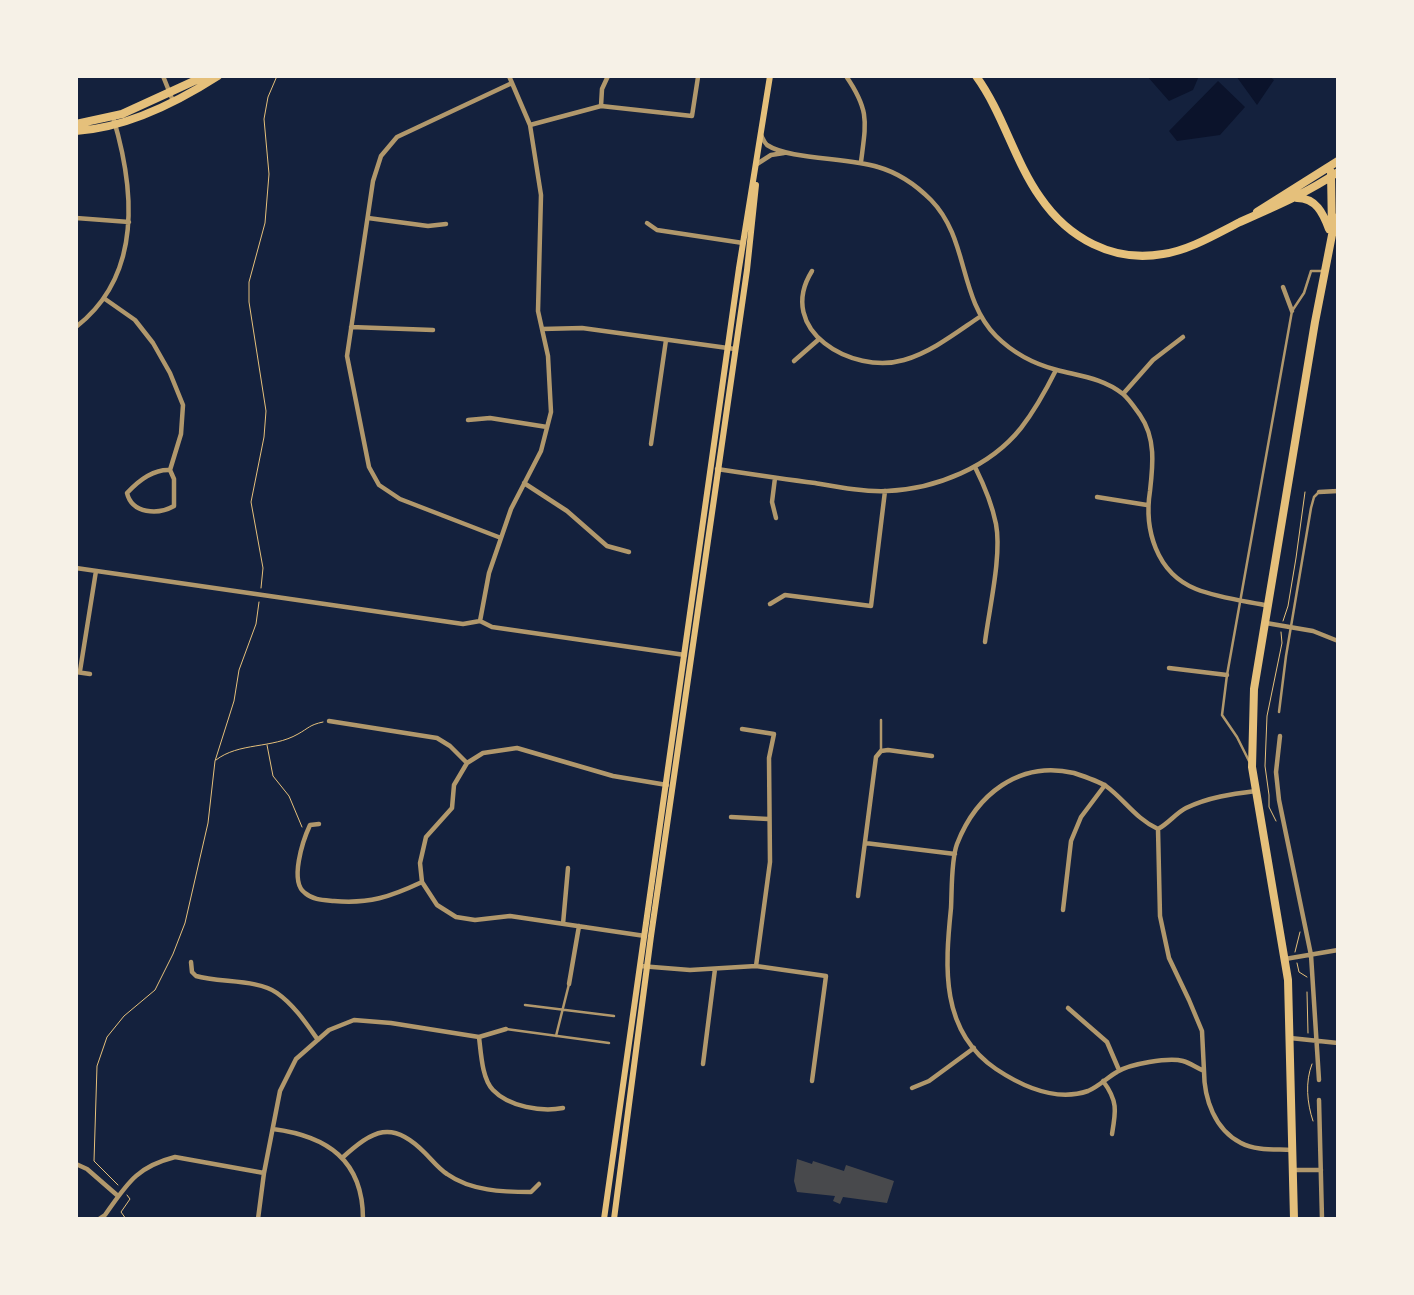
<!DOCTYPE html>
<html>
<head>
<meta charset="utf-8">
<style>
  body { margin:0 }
  #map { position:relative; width:1414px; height:1295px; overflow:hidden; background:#14213d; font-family:"Open Sans",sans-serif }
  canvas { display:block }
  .frame { position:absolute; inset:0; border:78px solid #f6f1e7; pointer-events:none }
</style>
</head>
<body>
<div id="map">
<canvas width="1414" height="1295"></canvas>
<div class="frame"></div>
</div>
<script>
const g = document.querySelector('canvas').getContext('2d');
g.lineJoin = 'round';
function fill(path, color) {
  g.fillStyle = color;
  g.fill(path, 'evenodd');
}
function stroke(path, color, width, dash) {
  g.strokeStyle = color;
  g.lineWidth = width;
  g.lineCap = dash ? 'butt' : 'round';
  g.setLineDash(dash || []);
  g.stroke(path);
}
fill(new Path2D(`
  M1147 76H1199L1193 90 1169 101Z
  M1236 76H1269L1274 80 1257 105Z
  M1218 81 1245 107 1220 135 1177 141 1169 131Z`), '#0b132b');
fill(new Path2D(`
  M797 1159 812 1164 813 1161 844 1171 846 1165 894 1181 887 1203 843 1197 840 1204 833 1201 835 1196 797 1192 794 1181Z`), '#48494c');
stroke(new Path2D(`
  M261 588 263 568 251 502 264 437 266 411 249 302V282L265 223 269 174 264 119 268 97 277 76
  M1283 621 1288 606 1296 558 1305 492
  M267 745 273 776 289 796 302 827
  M216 760C239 742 272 749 298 734 309 728 309 725 323 722
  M1276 821 1269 807V795L1265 766 1267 716 1282 643 1281 632
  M1295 952 1300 932
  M1297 963 1299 972 1307 977
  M1307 992 1308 1033
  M1312 1064C1305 1082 1307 1103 1313 1121
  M118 1185 94 1161 97 1066 107 1037 124 1016 155 990 173 954 185 923 208 823 215 761 234 701 239 670 256 624 259 602
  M126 1219 121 1212 130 1199 127 1195`), '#e5c07b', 1);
stroke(new Path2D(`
  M1279 712 1286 656 1311 508 1314 497 1319 492
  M881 751V720
  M1249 761 1237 737 1222 715 1227 675 1292 311 1304 293 1311 271H1324
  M525 1005 614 1016
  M506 1029 609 1043
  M556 1036 569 984`), '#b1986c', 2.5);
stroke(new Path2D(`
  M163 76 173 101
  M846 76C870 111 866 122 861 162
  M601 106 602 89 608 76
  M530 125 601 106 692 116 698 77
  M761 135C763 139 764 142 767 145 790 160 848 157 878 167 899 173 916 185 931 200 969 239 958 297 996 336 1013 353 1034 364 1057 370 1080 376 1103 378 1123 394 1129 399 1135 408 1140 415 1156 438 1153 465 1150 491 1144 529 1156 573 1196 589 1219 598 1245 601 1269 606
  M757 164 771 155 784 153
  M76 218 129 222
  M368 218 428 226 446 224
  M647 223 657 230 743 243
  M812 271C775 330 852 375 904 360 932 352 957 332 981 316
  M1283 287 1292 311
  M105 299 135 320 153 343 170 373 183 405 181 434 170 470 174 479V506C158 515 132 514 127 493 139 480 153 469 170 470
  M76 327C143 275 135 190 113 117
  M351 327 433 330
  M542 329 582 328 735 349
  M794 361 818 340
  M1123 394 1153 360 1183 337
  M468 420 490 418 547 427
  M651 444 666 340
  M975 467C984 485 992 504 996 524 1002 556 989 609 985 642
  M717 469C750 474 783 479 815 483 838 487 864 492 887 491 936 489 990 467 1021 428 1035 410 1046 390 1056 370
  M775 478 772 502 776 518
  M524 483 567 511 607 546 629 552
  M1319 492 1338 491
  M1097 497 1147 505
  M501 538 400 499 379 485 369 467 347 356 373 181 381 156 397 137 512 83
  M76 568 463 624 480 621 492 627 685 655
  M770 604 785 595 871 606 885 491
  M480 621 489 573 511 509 541 451 551 412 548 356 538 311 541 195 530 125 509 76
  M1266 623 1313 631 1338 641
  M1169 668 1227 675
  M80 671 96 571
  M76 672 90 674
  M329 721 437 738 450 746 467 763
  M742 729 774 734 769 758 770 862 756 966
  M1280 736 1276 772 1279 800 1311 955 1319 1080
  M731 817 768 819
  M319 824 310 825C303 840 289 882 305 893 313 900 323 900 334 901 369 904 390 897 422 882
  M1158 829C1136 819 1124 799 1106 786 1098 781 1083 776 1074 773 1019 760 976 795 957 844 951 860 952 890 951 908 945 967 940 1031 996 1069 1023 1087 1056 1102 1088 1091 1098 1087 1108 1077 1117 1072 1129 1064 1169 1057 1183 1061 1190 1063 1197 1068 1204 1071 1204 1099 1215 1130 1241 1143 1256 1151 1276 1149 1291 1150
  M1158 829 1160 916 1169 958 1189 1000 1202 1031 1204 1071
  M1158 829C1168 824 1176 813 1186 808 1209 797 1232 794 1256 791
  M865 843 955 854
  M858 896 876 757 881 751 888 750 932 756
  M1063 910 1071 841 1081 817 1105 785
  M563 924 568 868
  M645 936 510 916 475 920 456 917 437 905 422 882 420 863 426 837 452 808 454 785 467 763 483 753 517 748 613 776 667 785
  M1285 959 1338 950
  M191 962 192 972 196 976C219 983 258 979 277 993 294 1005 306 1023 318 1040
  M640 966 690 970 756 966 826 976 812 1081
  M569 984 579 926
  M1068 1008 1107 1042 1119 1070
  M479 1037C481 1053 482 1079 493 1090 509 1107 542 1112 563 1108
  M1290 1038 1338 1043
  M703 1064 715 969
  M1103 1081C1118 1101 1116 1111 1112 1134
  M912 1088 929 1081 974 1048
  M1319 1100 1322 1219
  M273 1129C327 1136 363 1160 363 1219
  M342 1158C373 1130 392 1119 425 1153 432 1160 439 1169 447 1174 471 1191 503 1192 531 1192L539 1184
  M76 1164 87 1169 118 1196
  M1293 1170H1321
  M99 1219 105 1215C127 1184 136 1167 175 1157L264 1173
  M258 1219 264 1173 280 1091 296 1059 329 1030 354 1020 391 1023 479 1037 506 1029`), '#b1986c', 4.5);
stroke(new Path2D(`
  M604 1219 739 268 770 76
  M614 1219 651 936 747 270 756 185`), '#e5c07b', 6);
stroke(new Path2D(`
  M976 76C1003 113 1014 160 1040 197 1068 238 1113 263 1163 254 1190 250 1216 234 1240 222 1274 207 1307 193 1338 172
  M76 124 122 114 205 76
  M76 131C126 128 176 103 218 76
  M1331 172 1332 231
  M1297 198C1316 198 1323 213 1329 229
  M1257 212 1338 161
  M1294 1219 1288 980 1252 767 1254 689 1315 322 1332 235 1338 217`), '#e5c07b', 8);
</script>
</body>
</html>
